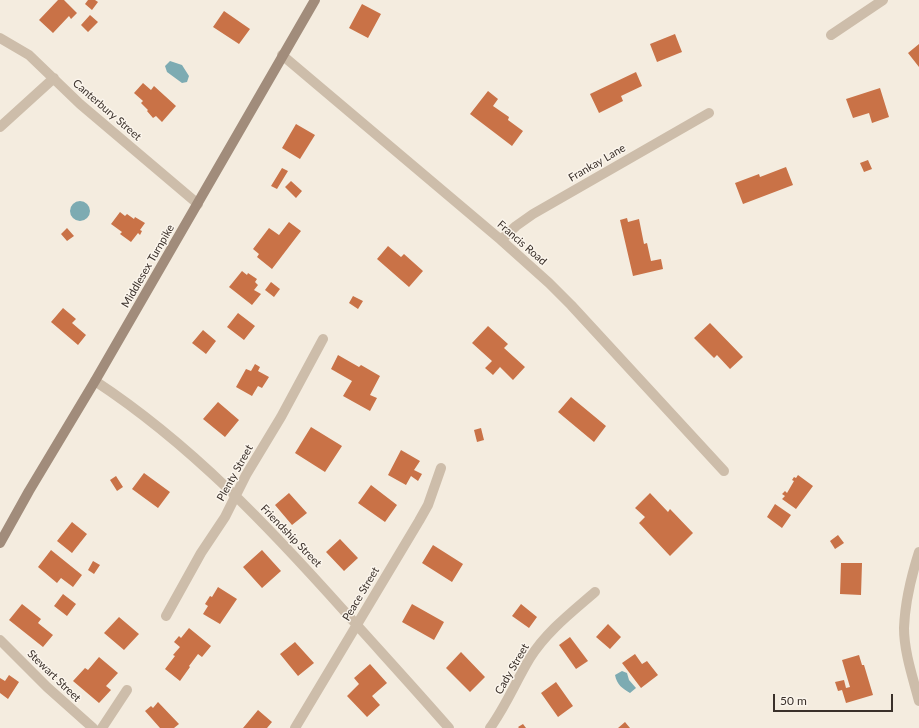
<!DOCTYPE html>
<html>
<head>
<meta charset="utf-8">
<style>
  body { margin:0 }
  #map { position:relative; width:919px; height:728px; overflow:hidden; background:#f4ecdf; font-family:Lato,sans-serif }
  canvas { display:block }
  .scale { position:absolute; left:773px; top:694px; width:120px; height:18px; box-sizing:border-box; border:2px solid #3a302a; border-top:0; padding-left:5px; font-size:12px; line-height:14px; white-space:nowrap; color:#3a302a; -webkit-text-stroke:3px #fbf5ec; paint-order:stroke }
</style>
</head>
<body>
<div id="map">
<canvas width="919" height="728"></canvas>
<div class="scale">50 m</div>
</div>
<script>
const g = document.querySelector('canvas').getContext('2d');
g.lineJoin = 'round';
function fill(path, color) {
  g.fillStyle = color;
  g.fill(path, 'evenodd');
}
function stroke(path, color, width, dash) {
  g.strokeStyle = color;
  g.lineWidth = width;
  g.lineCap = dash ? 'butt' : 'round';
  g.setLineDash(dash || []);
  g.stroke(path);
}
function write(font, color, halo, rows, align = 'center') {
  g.font = font + ' Lato,sans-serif';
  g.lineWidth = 3;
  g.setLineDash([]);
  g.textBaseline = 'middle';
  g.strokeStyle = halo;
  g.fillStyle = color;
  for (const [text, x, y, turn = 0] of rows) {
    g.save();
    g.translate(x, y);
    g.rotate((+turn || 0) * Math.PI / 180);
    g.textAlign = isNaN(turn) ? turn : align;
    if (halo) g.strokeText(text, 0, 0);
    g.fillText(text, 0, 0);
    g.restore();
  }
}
fill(new Path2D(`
  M170 61 182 65 189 76 187 82 182 83 167 72 165 66Z
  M70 211a10 10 0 1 1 20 0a10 10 0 1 1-20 0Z
  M622 671 627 673 629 680 636 688 630 693C622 688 617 685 615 675Z`), '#7dabb2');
fill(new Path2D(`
  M58 0H64L77 13 71 19 69 16 53 33 39 20Z
  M88 0H95L98 2 92 10 85 4Z
  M362 4 381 14 368 38 349 28Z
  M224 11 250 29 239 44 213 27Z
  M90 15 98 22 88 32 81 25Z
  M675 34 682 52 657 62 650 44Z
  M919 44V67L908 53Z
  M636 72 642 86 621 96 623 101 599 113 590 94Z
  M143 83 151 90 154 86 176 106 162 122 156 116 153 118 147 111 148 110 141 103 143 101 134 93Z
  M880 88 889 117 872 123 869 113 853 118 846 99Z
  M488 91 498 99 493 106 509 117 508 120 523 131 512 146 470 114Z
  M296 124 315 135 300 159 282 148Z
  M868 160 872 169 864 172 860 163Z
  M786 167 793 185 743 204 735 183 759 174 760 177Z
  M282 168 288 171 277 189 271 186Z
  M291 181 302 191 296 198 285 187Z
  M120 212 125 216 127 214 134 219 135 217 145 223 140 230 142 231 140 235 138 233 131 242 120 234 122 232 111 224Z
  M627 218 628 222 639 219 644 244 647 243 651 261 661 259 663 269 633 276 620 220Z
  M289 222 301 231 272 269 257 257 259 254 253 249 269 228 279 235Z
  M67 228 74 236 67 241 61 234Z
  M388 246 401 257 404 254 423 271 409 287 377 259Z
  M242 271 247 275 248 273 257 279 255 282 258 285 254 290 261 294 252 305 229 287Z
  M271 282 280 289 274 297 265 290Z
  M353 296 363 301 358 309 349 303Z
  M63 308 76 319 72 323 86 335 78 345 51 322Z
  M238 313 255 326 244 340 227 327Z
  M710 323 743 357 730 369 717 355 714 358 694 338Z
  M488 326 508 344 504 348 525 367 513 380 500 367 493 375 485 368 492 361 472 343Z
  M203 330 216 341 206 354 192 343Z
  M338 355 359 367 361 365 380 376 370 395 377 398 370 411 343 396 352 381 331 369Z
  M255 364 260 367 258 371 269 377 262 388 258 386 252 396 236 387 246 369 251 371Z
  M571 397 606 426 594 442 558 412Z
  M218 402 239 420 225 437 203 419Z
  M311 427 342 446 325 472 295 453Z
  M481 428 484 440 477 442 474 430Z
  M401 450 420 461 414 470 422 474 418 481 411 476 406 485 388 475Z
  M144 473 170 492 158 508 132 489Z
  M798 475 813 486 796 509 782 499 785 496 782 494 785 491 787 493 794 481 792 480 794 477 796 478Z
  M116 476 123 487 117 491 110 480Z
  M371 485 397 505 385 522 358 503Z
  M289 493 307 513 292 525 275 505Z
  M650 493 668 512 670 509 693 533 670 556 639 523 645 517 635 508Z
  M775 504 791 515 782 528 767 517Z
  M72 522 87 534 72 553 57 541Z
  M838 535 844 543 835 549 830 541Z
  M340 539 358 558 344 571 326 552Z
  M433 545 463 564 452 582 422 563Z
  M51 550 82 575 73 587 61 578 57 583 38 567Z
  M262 550 281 571 262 588 243 567Z
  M93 561 100 565 94 574 88 570Z
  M841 563H862L861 595 840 594Z
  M218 587 237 599 220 624 203 614 208 606 205 604 210 596 212 597Z
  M63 594 76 604 67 616 54 606Z
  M22 604 41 619 38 623 53 635 43 647 9 620Z
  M412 604 444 622 434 640 402 622Z
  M521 604 537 617 529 628 512 616Z
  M119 617 139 634 124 650 104 633Z
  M608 624 621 637 610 649 596 637Z
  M189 628 211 646 202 657 198 654 189 666 190 667 180 681 165 669 175 656 173 655 180 647 174 642 179 636 181 638Z
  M570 637 588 661 576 669 559 645Z
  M295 642 314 663 298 676 280 654Z
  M461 652 485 677 470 692 446 668Z
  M635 654 642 664 647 661 658 675 641 688 622 663Z
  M859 655 862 665H864L873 695 846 703 842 690 838 691 835 682 844 680 846 688 850 687 842 660Z
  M99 657 118 673 106 686 111 690 99 703 73 681 85 668 88 670Z
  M370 664 387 683 372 696 380 705 367 717 347 696 359 684 354 678Z
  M9 675 19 682 8 699 0 693V678L5 681Z
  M556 682 573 706 558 717 541 693Z
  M158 702 179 724 174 728H160L145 711 151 706 153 708Z
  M258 710 272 722 267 728H243Z
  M625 722 630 728H618Z
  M523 724 526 728H519L518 727Z`), '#c97247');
stroke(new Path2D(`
  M831 35 883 0
  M0 38 29 55 80 104 198 204
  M282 55 501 240 549 283 571 305 724 471
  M0 127 54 78
  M501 240 516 226 533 214 709 113
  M95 381C191 444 270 528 346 613 380 651 415 689 449 728
  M919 552C911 577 905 601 904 628 904 652 913 678 919 701
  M166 616 201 553 225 517 246 475 281 417 323 339
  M0 640 47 687 93 728
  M102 728 127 690
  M295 728 419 521 428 505 441 468
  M490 728C506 706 516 681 530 658 546 632 572 612 595 592`), '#cdbdaa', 10);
stroke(new Path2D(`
  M0 543 29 491 95 381 315 0`), '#a18c7b', 10);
write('11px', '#3a302a', '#fbf5ec', [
  ["Canterbury Street",107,110,41],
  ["Frankay Lane",597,163,-30],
  ["Francis Road",522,243,41],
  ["Middlesex Turnpike",148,266,-60],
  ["Plenty Street",235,473,-61],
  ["Friendship Street",291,536,46],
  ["Peace Street",361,594,-59],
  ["Cady Street",512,669,-60],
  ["Stewart Street",54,676,44]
]);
</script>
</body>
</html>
